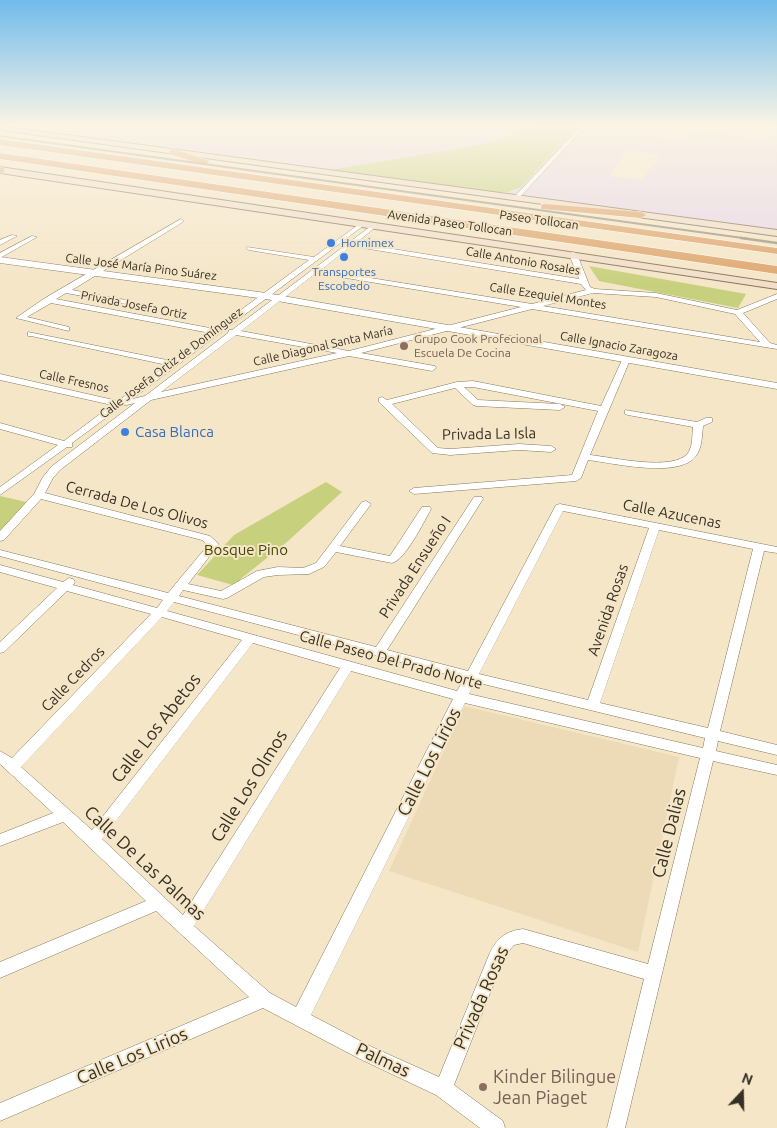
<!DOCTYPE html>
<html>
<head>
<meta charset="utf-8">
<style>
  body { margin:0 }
  #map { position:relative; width:777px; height:1128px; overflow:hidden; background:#f5e6c8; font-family:Ubuntu,sans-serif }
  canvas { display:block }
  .north { position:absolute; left:717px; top:1068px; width:50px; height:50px; -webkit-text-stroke:4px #f5e6c8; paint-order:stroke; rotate:21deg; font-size:14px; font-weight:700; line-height:20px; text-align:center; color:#363024 }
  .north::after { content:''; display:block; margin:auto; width:18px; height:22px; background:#363024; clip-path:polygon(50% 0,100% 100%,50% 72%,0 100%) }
</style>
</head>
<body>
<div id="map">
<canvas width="777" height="1128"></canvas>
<div class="north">N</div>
</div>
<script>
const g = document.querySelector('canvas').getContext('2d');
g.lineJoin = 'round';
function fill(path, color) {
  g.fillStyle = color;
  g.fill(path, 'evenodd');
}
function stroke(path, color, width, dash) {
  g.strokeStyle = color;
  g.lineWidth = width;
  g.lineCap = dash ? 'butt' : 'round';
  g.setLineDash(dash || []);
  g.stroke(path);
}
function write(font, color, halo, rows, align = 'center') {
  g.font = font + ' Ubuntu,sans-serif';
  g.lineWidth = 4;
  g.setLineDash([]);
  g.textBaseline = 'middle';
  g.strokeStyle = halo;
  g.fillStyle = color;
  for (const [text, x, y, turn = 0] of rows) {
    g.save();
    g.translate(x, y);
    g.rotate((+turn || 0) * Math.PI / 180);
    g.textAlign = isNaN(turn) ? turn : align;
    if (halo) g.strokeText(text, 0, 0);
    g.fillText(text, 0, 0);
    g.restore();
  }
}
fill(new Path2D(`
  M14 126H646L641 134 686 139 692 130 763 138 766 129 736 126H777V229ZM627 151 660 155V156L642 180 609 176Z`), '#e8d7e9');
fill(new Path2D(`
  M464 706 679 757 638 952 389 871Z`), '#ecdbb6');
fill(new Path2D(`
  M536 126H578L521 187 508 192H495L330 170 486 144Z
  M589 266 746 294 738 308 599 281Z
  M326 482 342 492 287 542 233 585 197 575 234 535Z
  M0 496 31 503 0 536Z`), '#c7d17d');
const minor = new Path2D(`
  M581 126H586L519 198H515V196Z
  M181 219 184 221 183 222 72 290 126 300V304L66 293 56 299 215 329 309 260 249 250 247 249V247L314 257 362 222 367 223 132 399 145 396 228 333 229 330H232L375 223 377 224V226L356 243 579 279 569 254 573 252 577 254 590 287 595 289 656 293 737 310 777 294V299L743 313 770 343 777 345V349L532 309 361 353 435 366 436 368 432 371 349 356 151 400 60 470 53 478 45 493 210 536 219 544 188 584 221 591 257 571 278 567 303 568 316 563 362 502 366 501 371 504 340 546 390 556 422 507H430L431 509C424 522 405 560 392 563L336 552 324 567 309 574 278 575 264 577 227 598 223 599 183 590 179 596 376 647 474 497H482L483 499 387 650 468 671 556 505 560 504 777 547V553L764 551 720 731 777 745V755L718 741 716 751 777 765V775L713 761 625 1128H607L644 979 523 943 514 945 505 955 454 1085 503 1121 505 1128H480L436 1095 360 1059 263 1008 0 1121V1103L249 997 156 911 0 978V962L146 901 63 822 0 846V834L53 813 0 764V751L12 758 151 614 67 591 4 652 0 653V642L57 588 0 572V565L63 582 69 578 73 579 75 582 73 585 157 608 163 600 0 556V550L168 593 208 545 202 540 41 499 4 540 0 541V531L34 494 43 477 52 466 135 403 122 406 72 443V447H67L0 495V487L58 445 0 429V423L64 441 112 405 0 380V374L118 401 167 365 31 336H28V332L172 361 210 333 51 303 27 317 69 327V331L16 318 45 298ZM351 246 581 284 586 290 532 304 321 270ZM316 273 521 307 349 351 241 331ZM593 293 656 297 735 314 760 342 543 306ZM236 335 337 353 161 392ZM563 511 649 528 588 700 479 674ZM659 530 753 549 708 728 600 703ZM174 602 464 679 457 691 167 611ZM162 617 242 640 92 830 21 767ZM253 643 340 668 183 915 102 839ZM351 671 453 699 296 1007 270 993 194 926ZM475 682 705 738 703 748 469 694ZM465 703 700 758 648 964 523 929C505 931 496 939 489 955L439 1077 372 1047 311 1015Z
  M12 235 17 236 0 245V240Z
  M32 236 37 237 0 258V253Z
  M626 357 630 360 590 455C611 457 674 472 688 453 693 446 692 435 693 427L628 415 625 414V410L697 422 706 418H712V422L703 426C702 436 702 448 696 456 679 479 613 463 588 460L581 478 576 481 414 494 409 491 414 488 572 475 598 411 473 387H464L478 400 560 404 565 407 560 410 476 406 473 405 455 388 392 404 438 448 450 449 519 444 551 446 556 449 551 452 519 450 450 455 432 453 379 402V398L382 397 387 400 457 382 473 381 601 406 622 360Z`);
const tertiary = new Path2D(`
  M0 257 266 293 777 383V389L266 299 0 263Z`);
const secondary = new Path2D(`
  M0 126 777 230V236L0 130Z
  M0 167 777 283V289L0 173Z`);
const trunk = new Path2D(`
  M0 139 777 248V254L0 145Z
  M173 149 207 160 209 162 204 165 170 154V150Z
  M0 153 777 266V274L0 159Z
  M0 167 4 168V172L0 173Z
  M545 204 641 212 646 215 641 218 541 209V205Z`);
stroke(minor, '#84775c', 1);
stroke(tertiary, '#84775c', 1);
stroke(secondary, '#84775c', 2);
stroke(trunk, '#fff', 1);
fill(minor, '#fff');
fill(tertiary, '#fff');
fill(secondary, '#f3dec9');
fill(trunk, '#dfa66e');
stroke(new Path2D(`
  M0 136 750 239`), '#9f947e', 2);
stroke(new Path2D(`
  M741 238 777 243`), '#9f947e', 2.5);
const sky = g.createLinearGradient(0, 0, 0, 284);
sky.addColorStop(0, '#71bbeb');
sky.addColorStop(0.44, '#faf4e6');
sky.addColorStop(1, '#faf4e600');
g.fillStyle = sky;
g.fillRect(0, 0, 777, 284);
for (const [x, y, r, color] of [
  [331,243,5,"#3f7fe0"],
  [344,257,5,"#3f7fe0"],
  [404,346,5,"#8d6e63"],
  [125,432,5,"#3f7fe0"],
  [483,1087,5,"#8d6e63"]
]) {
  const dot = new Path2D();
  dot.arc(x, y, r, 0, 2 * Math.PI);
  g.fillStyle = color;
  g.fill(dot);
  stroke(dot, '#f5e6c8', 2);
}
write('12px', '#363024', '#f5e6c8', [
  ["Paseo Tollocan",539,220,8],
  ["Avenida Paseo Tollocan",450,223,8],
  ["Calle Antonio Rosales",523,261,10],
  ["Calle José María Pino Suárez",141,267,7],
  ["Calle Ezequiel Montes",548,296,9],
  ["Privada Josefa Ortiz",134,305,11],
  ["Calle Diagonal Santa María",323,346,-13],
  ["Calle Ignacio Zaragoza",619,346,10],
  ["Calle Josefa Ortiz de Domínguez",171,363,-37],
  ["Calle Fresnos",74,381,12]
]);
write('12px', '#366cbe', '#f5e6c8', [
  ["Hornimex",341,243],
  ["Transportes",344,272,"center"],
  ["Escobedo",344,286,"center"]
], 'left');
write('12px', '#785e54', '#f5e6c8', [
  ["Grupo Cook Profecional",414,339],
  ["Escuela De Cocina",414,353]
], 'left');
write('15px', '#366cbe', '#f5e6c8', [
  ["Casa Blanca",135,432]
], 'left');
write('15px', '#363024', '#f5e6c8', [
  ["Privada La Isla",489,434,-1],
  ["Cerrada De Los Olivos",137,505,15],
  ["Calle Azucenas",672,514,11],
  ["Privada Ensueño I",415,567,-57],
  ["Avenida Rosas",608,610,-71],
  ["Calle Paseo Del Prado Norte",391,660,15],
  ["Calle Cedros",73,679,-46]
]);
write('15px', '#3f4400', '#f5e6c8', [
  ["Bosque Pino",246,550]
]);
write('18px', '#363024', '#f5e6c8', [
  ["Calle Los Abetos",156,728,-52],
  ["Calle Los Lirios",429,762,-63],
  ["Calle Los Olmos",249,786,-58],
  ["Calle Dalias",669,833,-76],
  ["Calle De Las Palmas",145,863,43],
  ["Privada Rosas",481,998,-66],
  ["Calle Los Lirios",132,1056,-23],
  ["Palmas",383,1060,25]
]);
write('18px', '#785e54', '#f5e6c8', [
  ["Kinder Bilingue",493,1077],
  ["Jean Piaget",493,1098]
], 'left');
</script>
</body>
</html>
